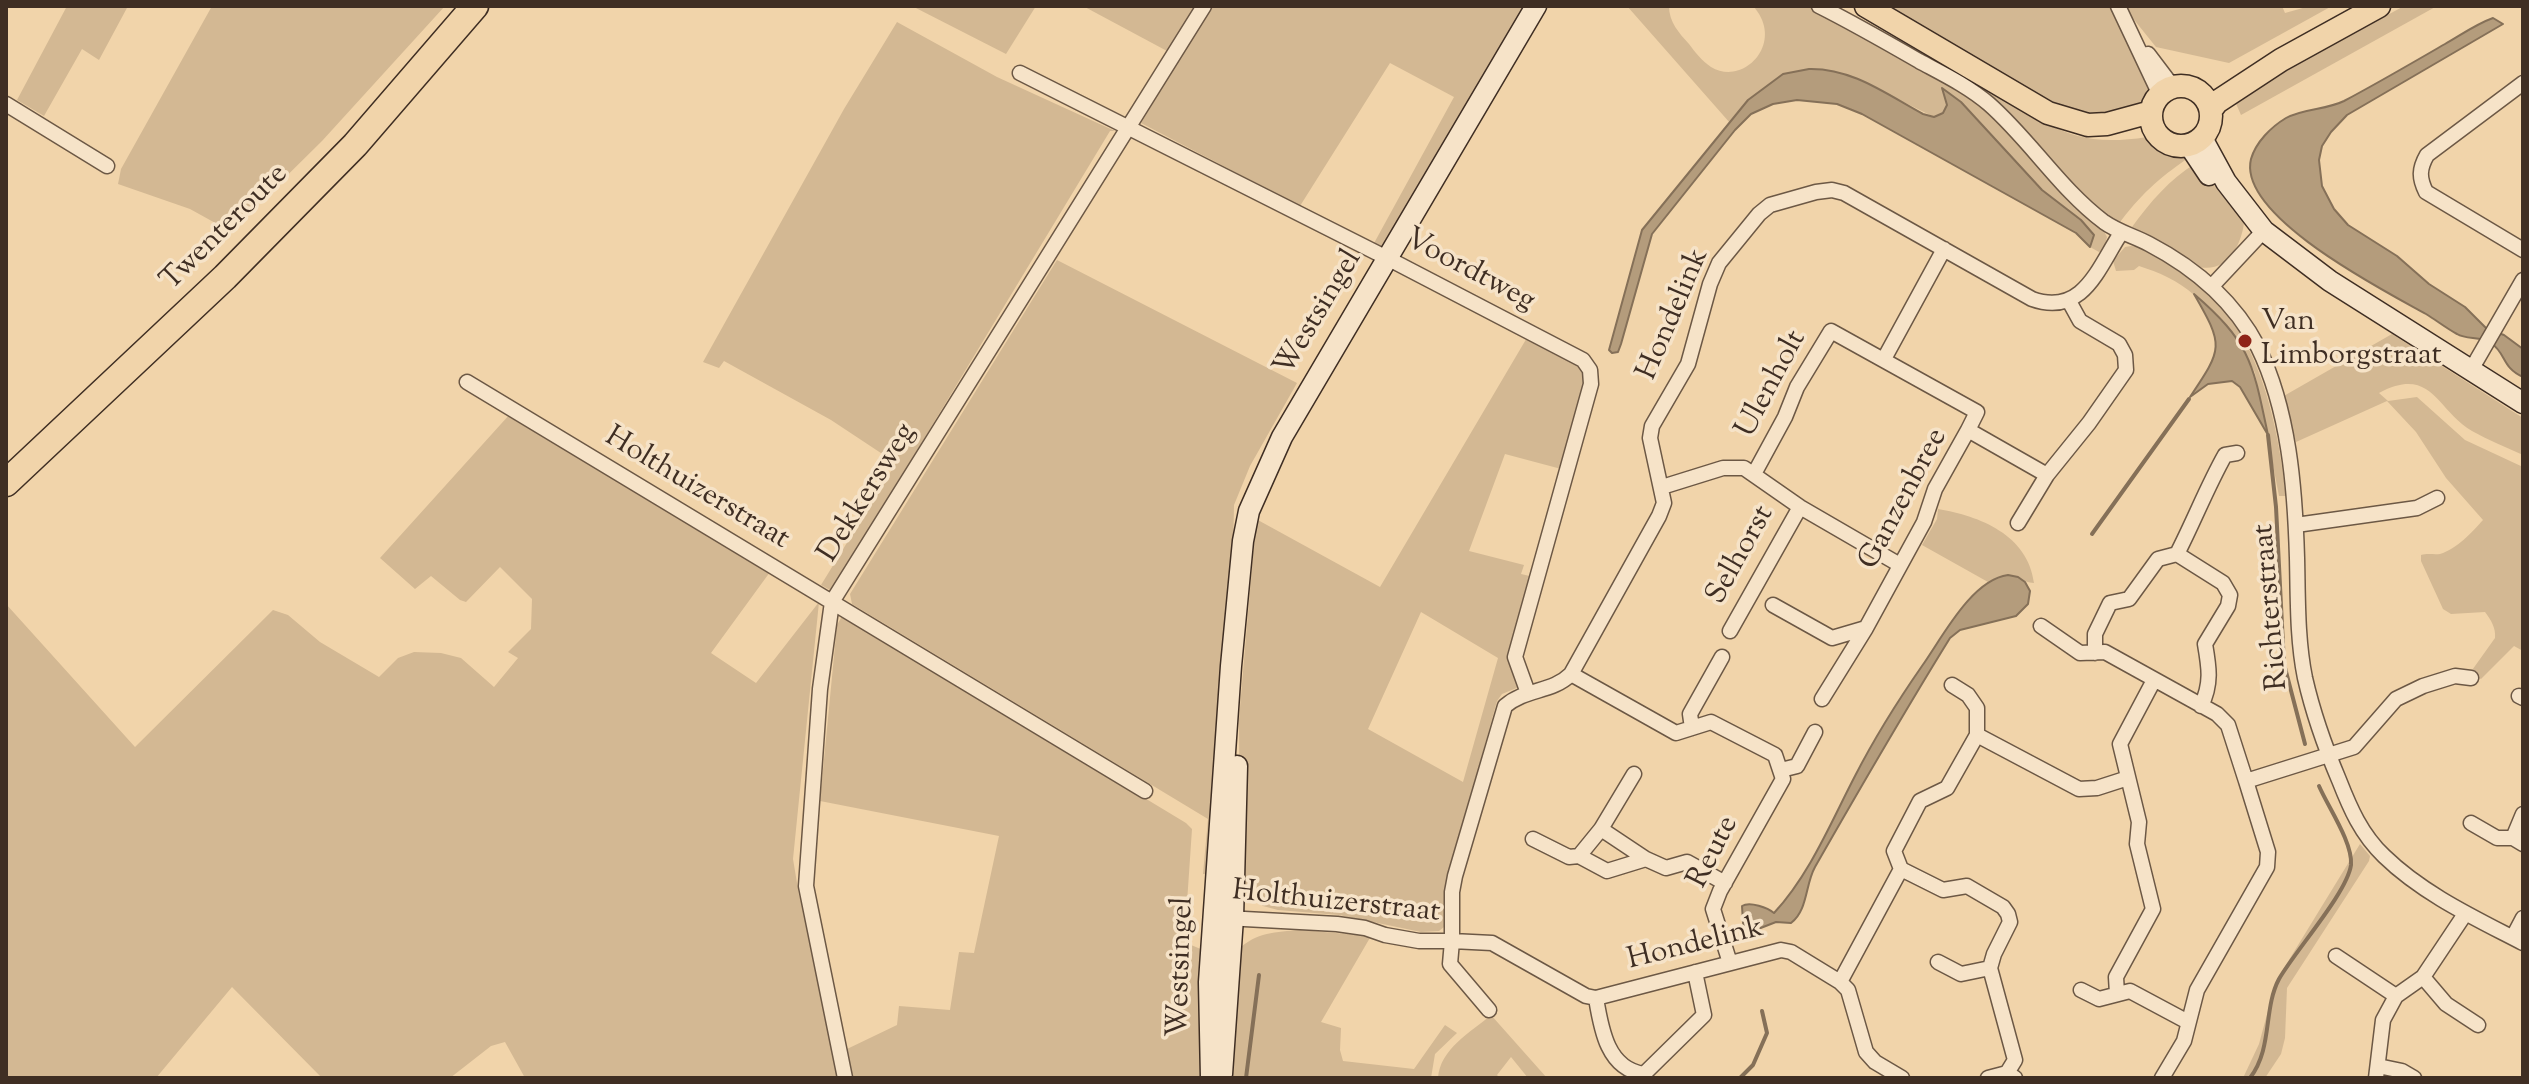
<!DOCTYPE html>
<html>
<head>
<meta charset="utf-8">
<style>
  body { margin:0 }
  #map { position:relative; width:2529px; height:1084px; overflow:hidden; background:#f1d4aa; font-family:"Sorts Mill Goudy",serif }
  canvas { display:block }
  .frame { position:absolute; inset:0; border:8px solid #3f2e23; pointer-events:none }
</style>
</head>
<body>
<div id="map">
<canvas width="2529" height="1084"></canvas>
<div class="frame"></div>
</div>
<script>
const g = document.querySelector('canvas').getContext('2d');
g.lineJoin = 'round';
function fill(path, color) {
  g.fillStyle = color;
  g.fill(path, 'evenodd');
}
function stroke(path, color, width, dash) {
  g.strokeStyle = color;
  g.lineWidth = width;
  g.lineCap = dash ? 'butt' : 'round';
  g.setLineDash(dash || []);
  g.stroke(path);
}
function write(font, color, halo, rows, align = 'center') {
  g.font = font + ' "Sorts Mill Goudy",serif';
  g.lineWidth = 7;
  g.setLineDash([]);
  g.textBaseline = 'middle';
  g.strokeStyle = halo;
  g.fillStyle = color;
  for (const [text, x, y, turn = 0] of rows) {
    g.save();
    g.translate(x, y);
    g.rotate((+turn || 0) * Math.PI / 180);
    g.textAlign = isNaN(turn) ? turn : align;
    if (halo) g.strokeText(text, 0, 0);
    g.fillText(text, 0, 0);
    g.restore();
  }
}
fill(new Path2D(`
  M67 6H128L99 60 82 49 44 116 17 100Z
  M212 6H445L322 141 240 222 228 230 190 209 118 184 121 169Z
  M912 6H1036L1006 54Z
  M1083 6H1195L1167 51Z
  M1212 6H1527L1381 249 1373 245 1454 97 1390 63 1300 206 1141 123Z
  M1627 6H1669C1669 22 1679 33 1689 44 1695 52 1702 61 1711 67 1744 87 1786 42 1753 6H1810L1939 77 1973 100 1994 118 2100 224 2107 237 2103 251 2099 252 2090 247 2094 235 2081 220 2042 190 1961 102 1943 89 1947 105 1943 113 1934 117 1873 87 1748 100 1730 123Z
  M1881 6H2110L2151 82 2152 96 2144 106 2128 113 2070 116Z
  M2123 6H2282L2285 13 2310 6H2332L2229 63 2156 47Z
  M2404 6H2437L2241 115 2234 99Z
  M897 22 997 77 1115 131H1110L832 591 821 585 896 463 831 420 724 361 719 368 703 362 844 109Z
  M1983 89C2049 120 2066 150 2147 137 2158 145 2167 150 2182 149L2188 158C2158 179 2140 195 2118 225L2083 193Z
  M2196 163 2244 223C2241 246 2227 273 2199 267 2184 264 2148 236 2132 227 2151 201 2169 180 2196 163Z
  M2131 246 2139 247C2155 256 2172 265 2187 275 2257 322 2277 417 2286 496H2279L2255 373C2246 350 2214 312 2194 295 2179 281 2158 272 2139 266L2134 270 2116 271 2113 261 2125 247Z
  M1057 260 1297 383 1250 466 1234 505 1232 606 1214 875 1203 874 1208 819 852 604 850 594Z
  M2392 334 2523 418V455C2506 447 2488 440 2472 431 2436 410 2432 365 2379 393L2388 401 2417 397 2465 440 2523 467V651L2514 646 2481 679 2470 673 2495 638C2496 628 2491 620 2485 612L2451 614 2443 609 2421 561V555C2428 553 2434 555 2440 554 2457 549 2472 532 2483 520L2446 478 2416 432 2387 401 2296 442 2282 397Z
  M1528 336 1581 362 1589 379 1565 470 1505 454 1469 551 1524 565 1521 574 1534 577 1512 656 1519 687 1502 694 1497 701 1449 874 1444 927 1439 931 1421 932 1339 915 1278 910 1263 906 1240 889 1239 719 1256 519 1380 587ZM1421 612 1498 658 1463 782 1368 729Z
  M510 414 770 572 711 653 756 683 819 602 793 859 799 895 808 922 843 1078H525L505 1042 491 1046 450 1078H322L232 987 156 1078H6V604L135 747 273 610 288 615 320 642 379 677 398 658 414 652 441 653 461 658 494 687 518 658 508 652 531 629 532 599 500 567 466 602 460 600 431 576 415 589 380 558Z
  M1938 509C1980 516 2028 535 2034 583 2017 581 2006 571 1988 582L1922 545 1937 519Z
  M845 617 1186 823 1192 829 1185 932 1191 945 1208 952V1078H853L847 1049 897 1025 899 1006 950 1010 959 952 974 953 999 836 820 801 837 625 841 618Z
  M2360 844 2370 856 2369 861 2287 988 2285 1038 2281 1054 2265 1078H2243L2259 1044 2276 981Z
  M1300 930 1371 936 1321 1022 1341 1028 1340 1050 1343 1061 1414 1069 1445 1025 1457 1033 1435 1054 1431 1078H1226L1238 950C1256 932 1276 932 1300 930Z
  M1491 1015 1547 1078H1528L1511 1057 1497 1075 1500 1078H1438C1440 1049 1471 1032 1491 1015Z`), '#d3b893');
const water = new Path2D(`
  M2493 18 2503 24 2347 115 2331 132 2322 146 2319 160 2322 186 2334 209 2348 225 2397 256 2429 284 2465 307 2487 329 2504 335 2523 349V377C2502 368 2506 353 2491 343 2480 336 2467 340 2457 334 2446 328 2436 320 2426 314 2385 291 2237 216 2251 159 2256 142 2271 127 2286 118 2304 108 2326 110 2344 101 2378 83 2412 63 2445 44 2461 35 2476 24 2493 18Z
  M1809 69C1852 68 1886 94 1923 114L1934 117 1943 113 1947 105 1942 88 1961 102 2042 190 2081 220 2094 235 2090 247 2076 233 1862 114 1837 104 1797 100 1773 104 1751 114 1735 130 1652 234 1621 344 1618 352 1612 353 1609 350 1642 230 1748 100 1783 74Z
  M2194 294C2251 343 2253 364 2268 435L2240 387 2232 381 2208 384 2190 397C2223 348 2224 346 2194 294Z
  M2008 575 2018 577 2025 582 2030 591 2028 604 2016 616 1960 630 1950 638C1903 714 1859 790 1815 867 1805 885 1808 910 1791 923L1776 922 1753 931 1746 929 1743 923 1742 906C1750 901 1768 908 1774 913 1810 874 1831 822 1855 776 1875 737 1897 702 1922 666 1942 638 1971 580 2008 575Z`);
fill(water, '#b49c7c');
stroke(water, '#857058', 2);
stroke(new Path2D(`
  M2268 435 2276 507 2284 664 2305 744
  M2092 534 2189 399
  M1246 1078 1259 975
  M1740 1078 1753 1065 1767 1033 1762 1011
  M2250 1078C2273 1048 2263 1009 2279 979 2295 951 2347 893 2351 865 2353 843 2328 807 2319 786`), '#857058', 4);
const street = new Path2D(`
  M1819 6C1853 23 1886 42 1919 61 1943 74 1968 86 1989 104 2030 140 2060 189 2104 222 2118 232 2134 236 2149 244 2195 268 2234 301 2258 347 2289 410 2295 488 2297 558 2298 597 2297 639 2305 678 2313 713 2325 747 2339 780 2350 808 2361 834 2384 856 2423 894 2475 918 2523 943
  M2118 6 2160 95
  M2148 54 2173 87
  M1020 73 1387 258 1583 360 1590 370 1591 384 1515 657 1528 693
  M2523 83 2427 155C2419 169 2419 178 2426 192L2523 250
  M6 104 107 166
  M2212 286 2257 238
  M1884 359 1944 249
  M2471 370 2523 280
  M467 382 1145 791
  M1754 474 1785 417 1797 387 1831 331 1977 412 1968 430
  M1662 487 1723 468H1744L1800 507 1900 565
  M2018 523 2047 475
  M2296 525 2417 508 2437 498
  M2177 554 2223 583 2230 595 2228 606 2205 644C2209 667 2212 684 2201 706
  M1773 605 1832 638 1866 628
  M2041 626 2080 653 2105 652 2217 714 2228 725 2246 781
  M1730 631 1800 507
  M2095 653V634L2110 603 2129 599 2158 559 2177 554C2194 521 2207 487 2225 455L2237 453
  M1571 674 1676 733 1711 722 1775 755 1783 779 1720 891 1713 909 1730 963
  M2519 696 2523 698
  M1822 699 1866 628 1924 522 1935 489 1968 430 2047 475 2089 423 2126 370 2125 355 2119 344 2080 321 2069 301
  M1692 728 1690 714 1722 657
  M1977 735 2079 789 2097 788 2128 778
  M1781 770 1797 766 1815 732
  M2471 823 2497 838H2513L2523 844
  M1601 829 1646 859 1666 868 1687 862 1725 883
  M2513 838 2523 814
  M1533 839 1569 857 1579 856 1607 871 1646 859
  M1579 856 1601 829 1634 774
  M1901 869 1943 890 1967 886 2003 907 2008 914 2010 922 1994 954 1990 968 2015 1060 2007 1073
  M1226 918 1337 924 1365 928 1385 935 1419 941H1452L1450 964 1489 1010
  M2513 937 2523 918
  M2336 956 2396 996
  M1938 962 1961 974 1990 968
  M2423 977 2446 1004 2478 1025
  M1840 982 1901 869 1894 851 1920 801 1947 788 1977 735V708L1968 695 1952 685
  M2081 990 2099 999 2130 991 2188 1022
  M2117 994 2116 977 2153 909 2137 844 2139 822 2120 744 2154 680
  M1596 998C1601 1028 1607 1069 1644 1074L1704 1015 1695 972
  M2378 1066 2402 1071 2414 1078
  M845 1078 806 886 820 689 832 602 1204 6
  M1902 1078 1875 1062 1866 1052 1848 990 1840 982 1791 952 1781 950 1596 998 1586 996 1492 943 1452 941V892L1455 876 1505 706C1526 688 1552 693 1571 674L1659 516 1664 503 1650 438 1652 426 1688 364 1710 284 1719 263 1759 214 1770 205 1816 192 1832 190 1844 193 2032 299C2083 317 2098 268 2121 233
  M1988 1078 2007 1073 2015 1078
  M2162 1078 2184 1041 2197 990 2267 867 2268 852 2246 781 2354 747 2396 699 2423 686 2455 676 2471 678
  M2376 1078 2383 1020 2396 996 2423 977 2465 914`);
const secondary = new Path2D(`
  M2202 138 2226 182 2264 231 2330 281 2523 403
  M2189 145 2209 175
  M1222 1074 1233 918 1237 766
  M1211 1078 1209 982 1231 666 1243 541 1249 511 1282 437 1536 6`);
const primary = new Path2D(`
  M1866 6 2048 113 2088 125 2107 124 2151 112
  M2151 116a30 30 0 1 1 60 0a30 30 0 1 1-60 0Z
  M2211 110 2217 102 2281 60 2379 6`);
const highway = new Path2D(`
  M6 483 225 277 355 145 475 6`);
stroke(street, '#6c5845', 17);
stroke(secondary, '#3f2e23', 23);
stroke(primary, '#3f2e23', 25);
stroke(highway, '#3f2e23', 29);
stroke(street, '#f6e3c8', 14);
stroke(secondary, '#f6e3c8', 20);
stroke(primary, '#f1d4aa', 22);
stroke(highway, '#f1d4aa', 26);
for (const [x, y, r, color] of [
  [2245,341,8,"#8f2418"]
]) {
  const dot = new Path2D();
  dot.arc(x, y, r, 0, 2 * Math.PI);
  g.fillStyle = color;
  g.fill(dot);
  stroke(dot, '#f6e3c8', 3);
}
write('30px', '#3f2e23', '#f6e3c8', [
  ["Twenteroute",226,229,-45],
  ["Voordtweg",1469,272,28],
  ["Westsingel",1320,314,-59],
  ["Hondelink",1675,315,-67],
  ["Ulenholt",1773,385,-62],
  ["Holthuizerstraat",696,490,31],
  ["Dekkersweg",869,494,-58],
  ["Ganzenbree",1905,500,-62],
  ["Selhorst",1742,556,-61],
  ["Richterstraat",2273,607,-95],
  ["Reute",1715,853,-63],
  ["Holthuizerstraat",1336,904,6],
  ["Hondelink",1696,946,-14],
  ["Westsingel",1183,967,-88]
]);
write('30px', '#3f2e23', '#f6e3c8', [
  ["Van",2261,324],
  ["Limborgstraat",2261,358]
], 'left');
</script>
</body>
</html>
